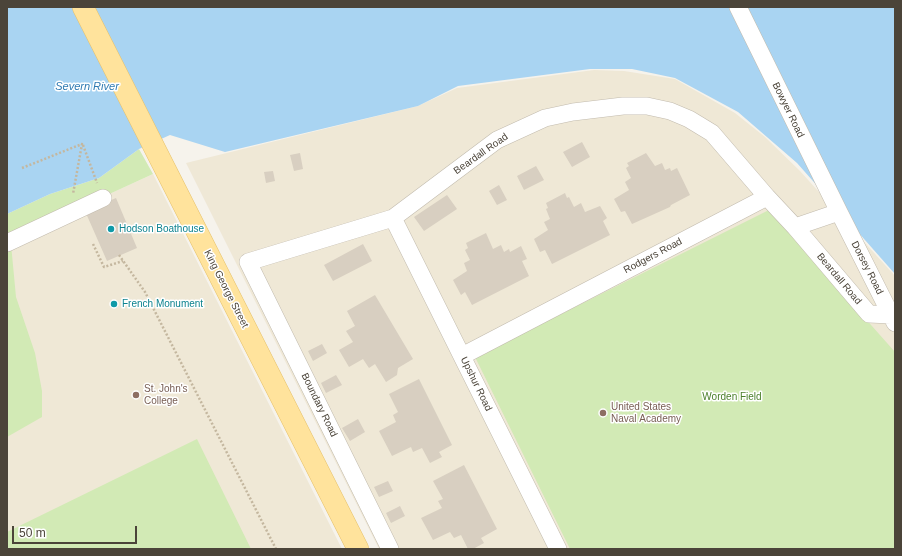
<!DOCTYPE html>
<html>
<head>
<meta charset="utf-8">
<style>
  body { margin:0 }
  #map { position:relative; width:902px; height:556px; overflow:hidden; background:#f6f3ec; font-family:Helvetica,sans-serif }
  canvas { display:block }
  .frame { position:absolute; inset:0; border:8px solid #4b4439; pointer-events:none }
  .scale { position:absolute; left:12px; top:526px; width:125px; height:18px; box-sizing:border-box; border:2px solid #4b4439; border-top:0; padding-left:5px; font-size:12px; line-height:14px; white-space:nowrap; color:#4b4439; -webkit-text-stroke:3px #fff; paint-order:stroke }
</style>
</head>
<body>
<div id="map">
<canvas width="902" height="556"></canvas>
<div class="frame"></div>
<div class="scale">50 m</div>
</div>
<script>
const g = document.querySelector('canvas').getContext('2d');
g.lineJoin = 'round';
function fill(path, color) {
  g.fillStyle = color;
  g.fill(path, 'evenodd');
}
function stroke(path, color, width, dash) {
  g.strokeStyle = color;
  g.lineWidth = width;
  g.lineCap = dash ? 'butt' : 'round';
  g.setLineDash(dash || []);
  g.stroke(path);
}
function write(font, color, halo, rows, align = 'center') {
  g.font = font + ' Helvetica,sans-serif';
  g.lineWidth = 3;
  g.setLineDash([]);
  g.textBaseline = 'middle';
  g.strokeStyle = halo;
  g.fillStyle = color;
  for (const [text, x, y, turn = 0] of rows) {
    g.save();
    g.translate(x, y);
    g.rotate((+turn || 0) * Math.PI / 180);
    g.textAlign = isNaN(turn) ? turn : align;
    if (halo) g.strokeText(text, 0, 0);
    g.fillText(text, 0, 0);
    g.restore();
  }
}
fill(new Path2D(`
  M594 70 624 71 675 79 735 113 765 137 800 171 895 276V549H379L186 163 418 106 457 88Z
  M153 174 342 549H7V241Z`), '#efe8d6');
fill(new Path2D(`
  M139 149 153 174 7 241V214L50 194 99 178Z
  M769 210 895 352V549H570L475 357Z
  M11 244 16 297 35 353 42 391V417L7 437V246Z
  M197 439 251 549H7V532Z`), '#d2eab5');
fill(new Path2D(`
  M7 7H895V274L797 163 738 112 675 78 632 69H590L458 86 418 106 225 152 170 135 139 149 99 178 50 194 7 214Z`), '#a9d4f2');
fill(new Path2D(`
  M582 142 590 157 572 167 563 152Z
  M300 153 303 169 294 171 290 155Z
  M646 153 655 166 662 163 665 170 670 168 671 171 677 168 690 195 671 205 670 207 632 224 625 211 621 212 614 199 629 190 625 182 631 178 626 168 629 166 627 163Z
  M536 166 544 180 524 190 517 176Z
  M273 171 275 181 266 183 264 172Z
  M499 185 507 200 497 205 489 191Z
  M565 193 567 198 569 197 574 207 581 203 585 212 600 206 607 218 603 221 610 235 552 264 545 250 540 252 534 239 548 230 544 222 550 219 546 209 548 208 546 203Z
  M447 195 457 209 424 231 414 217Z
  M116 198 137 248 107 261 85 211Z
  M486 233 493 249 501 245 504 252 509 249 510 252 521 246 527 259 522 261 529 276 472 305 465 292 461 295 453 280 467 271 464 263 470 260 465 250 468 248 466 243Z
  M363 244 372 261 333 281 324 265Z
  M375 295 413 359 398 368 397 375 386 382 375 364 369 368 363 359 349 367 339 350 353 342 346 331 355 326 347 311Z
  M322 344 327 353 313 361 308 351Z
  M336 375 342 385 326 393 321 383Z
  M419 379 452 445 439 452 442 457 430 463 422 448 413 452 411 447 392 456 379 431 396 422 393 415 398 412 389 394Z
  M358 419 365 432 350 441 342 428Z
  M464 465 497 529 481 538 484 543 473 549H468L461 535 454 538 450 532 433 540 421 518 442 508 438 501 443 499 433 481Z
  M388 481 393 491 379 497 374 487Z
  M400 506 405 516 391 523 386 513Z`), '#d8cfc1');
const minor = new Path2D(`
  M738 7 839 212 895 323
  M393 218 558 549
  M795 227 869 314 891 315
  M7 243 103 198
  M462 356 767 197 795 227 839 212
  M390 549 248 262 393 218 497 140 545 118 573 112 623 106H647L670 111 689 119 712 133 767 197`);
const major = new Path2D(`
  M83 7 358 549`);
stroke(minor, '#c2bbae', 18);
stroke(major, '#e6c16a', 22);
stroke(new Path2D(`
  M83 145 97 183
  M22 168 82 144 73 194
  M93 244 104 267 123 261
  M119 255 145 292 276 549`), '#c4b79f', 2.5, [2, 2]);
stroke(minor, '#fff', 17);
stroke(major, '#ffe39c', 21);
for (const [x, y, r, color] of [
  [111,229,4,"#0f9aa8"],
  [114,304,4,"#0f9aa8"],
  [136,395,4,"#8d6e63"],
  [603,413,4,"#8d6e63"]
]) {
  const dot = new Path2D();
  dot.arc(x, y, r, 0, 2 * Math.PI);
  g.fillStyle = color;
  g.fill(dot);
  stroke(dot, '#fff', 1.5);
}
write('10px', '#4b4439', '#fff', [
  ["Bowyer Road",788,110,64],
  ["Beardall Road",481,154,-35],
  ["Rodgers Road",653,256,-28],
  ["Dorsey Road",867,268,63],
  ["Beardall Road",839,279,50],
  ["King George Street",226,289,63],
  ["Upshur Road",476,384,64],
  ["Boundary Road",319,405,64]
]);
write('10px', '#0d838f', '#fff', [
  ["Hodson Boathouse",119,229],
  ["French Monument",122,304]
], 'left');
write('10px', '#785e54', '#fff', [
  ["St. John's",144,389],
  ["College",144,401],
  ["United States",611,407],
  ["Naval Academy",611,419]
], 'left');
write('10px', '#4a7f2a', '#fff', [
  ["Worden Field",732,397]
]);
write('italic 11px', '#2e7ab2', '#fff', [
  ["Severn River",87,87]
]);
</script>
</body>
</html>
